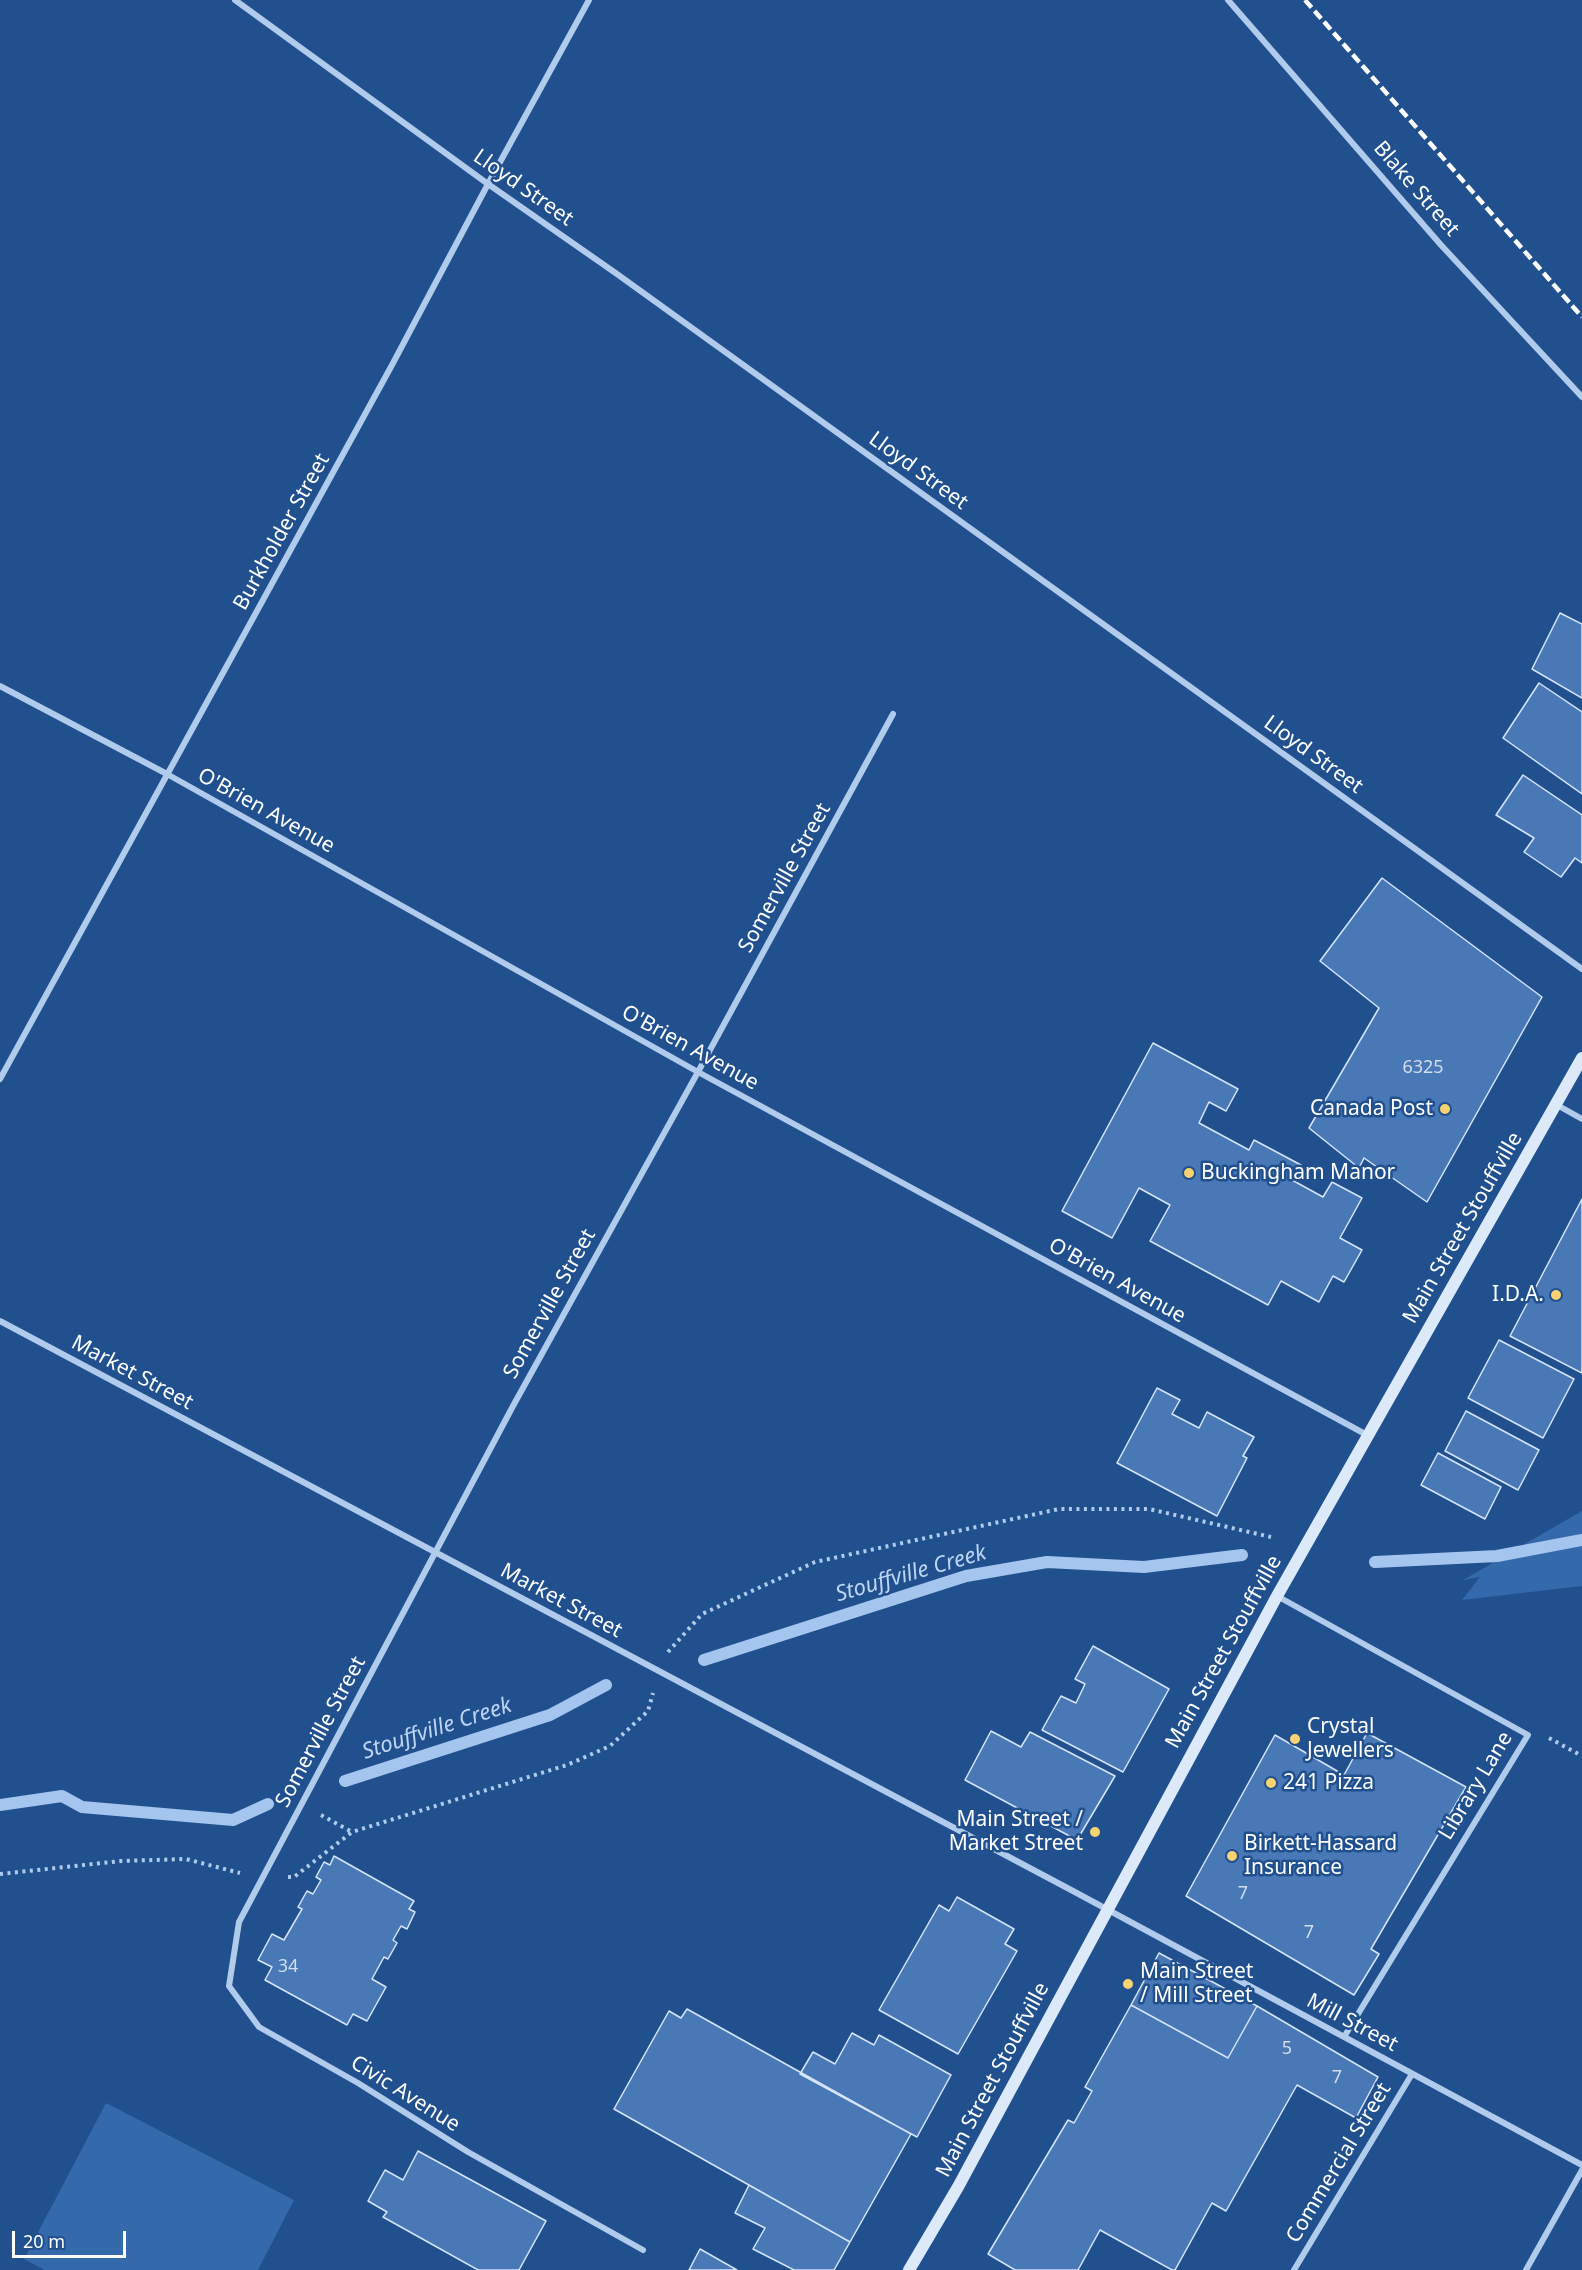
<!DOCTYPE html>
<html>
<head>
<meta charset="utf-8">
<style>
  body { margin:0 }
  #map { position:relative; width:1582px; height:2270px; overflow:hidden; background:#21508f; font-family:"Noto Sans",sans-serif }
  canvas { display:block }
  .scale { position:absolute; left:12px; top:2231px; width:114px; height:27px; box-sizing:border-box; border:3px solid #fff; border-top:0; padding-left:8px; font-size:18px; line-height:21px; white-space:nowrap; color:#fff; -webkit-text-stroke:4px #21508f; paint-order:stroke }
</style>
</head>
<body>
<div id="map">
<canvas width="1582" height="2270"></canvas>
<div class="scale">20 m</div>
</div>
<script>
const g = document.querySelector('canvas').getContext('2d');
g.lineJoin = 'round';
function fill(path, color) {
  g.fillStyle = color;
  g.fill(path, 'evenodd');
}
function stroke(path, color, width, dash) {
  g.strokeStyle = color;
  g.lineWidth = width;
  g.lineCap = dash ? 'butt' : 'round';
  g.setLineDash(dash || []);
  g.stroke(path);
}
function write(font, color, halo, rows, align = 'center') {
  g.font = font + ' "Noto Sans",sans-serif';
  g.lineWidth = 5;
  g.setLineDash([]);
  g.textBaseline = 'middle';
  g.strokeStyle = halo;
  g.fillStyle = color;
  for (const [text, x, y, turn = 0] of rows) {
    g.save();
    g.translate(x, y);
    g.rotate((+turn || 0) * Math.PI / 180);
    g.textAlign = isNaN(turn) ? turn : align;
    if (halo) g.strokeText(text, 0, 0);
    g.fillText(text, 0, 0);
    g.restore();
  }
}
fill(new Path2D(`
  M1582 1511V1586L1462 1600 1480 1577 1463 1580 1491 1564 1497 1556 1509 1553Z
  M106 2103 294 2200 258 2270H45L24 2259Z`), '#3469ac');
stroke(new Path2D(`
  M1375 1562 1497 1556 1582 1540
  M704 1660 966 1576 1047 1562 1144 1567 1242 1555
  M345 1781 550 1715 606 1685
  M0 1805 62 1796 82 1807 233 1820 268 1804`), '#a4c5ee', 12);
const building = new Path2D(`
  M1560 613 1582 624V698L1532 669Z
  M1539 683 1582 712V794L1503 738Z
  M1523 775 1582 815V863L1575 858 1561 877 1524 852 1534 838 1496 815Z
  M1382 878 1542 997 1427 1202 1364 1158 1359 1168 1309 1128 1379 1008 1320 961Z
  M1153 1043 1238 1089 1226 1111 1209 1102 1199 1123 1249 1150 1254 1140 1301 1165 1292 1180 1323 1197 1332 1182 1362 1198 1340 1238 1362 1250 1344 1282 1333 1276 1319 1302 1281 1281 1268 1305 1150 1241 1170 1205 1139 1188 1112 1238 1062 1211Z
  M1582 1199V1373L1510 1336Z
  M1499 1340 1574 1379 1543 1438 1468 1398Z
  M1157 1388 1180 1400 1172 1414 1199 1428 1207 1412 1254 1437 1243 1456 1247 1458 1217 1516 1117 1463Z
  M1466 1411 1539 1450 1518 1490 1445 1451Z
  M1438 1453 1501 1487 1485 1519 1421 1485Z
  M1093 1646 1169 1689 1123 1772 1042 1730 1061 1696 1076 1703 1085 1684 1075 1679Z
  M991 1731 1021 1747 1030 1732 1115 1776 1077 1840 965 1780Z
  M1367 1733 1466 1787 1371 1949 1379 1954 1354 1995 1186 1896 1275 1735 1344 1775Z
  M334 1856 414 1901 409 1909 415 1912 407 1929 401 1926 393 1940 397 1943 388 1959 384 1957 372 1979 386 1987 367 2021 353 2014 347 2025 265 1980 272 1967 258 1960 272 1934 284 1940 302 1909 298 1907 307 1891 313 1894 321 1880 316 1877 324 1862 330 1865Z
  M957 1897 1014 1929 1005 1944 1017 1951 958 2054 879 2010 939 1905 949 1911Z
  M1159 1953 1257 2006 1228 2058 1131 2005Z
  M1131 2005 1228 2058 1257 2006 1378 2077 1356 2118 1297 2085 1226 2211 1212 2203 1175 2270H1172L1100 2230 1078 2270H1015L988 2254 1068 2120 1074 2123 1092 2091 1085 2087Z
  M687 2009 911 2134 850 2242 614 2109 669 2011 681 2018Z
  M852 2033 874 2045 879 2035 951 2075 917 2137 800 2074 813 2052 835 2064Z
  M418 2151 546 2221 519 2270H478L383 2217 387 2212 368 2201 385 2170 403 2180Z
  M749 2185 850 2242 834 2270H794L753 2249 765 2228 735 2213Z
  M700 2249 737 2270H689Z`);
fill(building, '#4978b6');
stroke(building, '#d5e5f9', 1.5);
stroke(new Path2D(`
  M668 1652 702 1614 815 1562 1059 1509H1149L1271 1537
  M1549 1738 1582 1756
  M321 1815 352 1832
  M0 1874 121 1861 186 1859 240 1873
  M288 1877H294L352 1832 567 1765 610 1746 648 1711 653 1693`), '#b0cbec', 4, [3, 4.5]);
stroke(new Path2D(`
  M235 0 488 184 617 274 1582 969
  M1228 0 1441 245 1582 397
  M0 686 167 774 698 1072 1367 1435
  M0 1079 392 365 488 184 589 0
  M1557 1105 1582 1119
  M0 1321 1073 1891 1582 2165
  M1277 1596 1528 1735 1344 2037
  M643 2250 468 2152 358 2083 259 2027 229 1986 239 1922 513 1406 698 1072 893 714
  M1294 2270 1412 2074
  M1526 2270 1582 2170`), '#b0cbec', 6);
stroke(new Path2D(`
  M909 2270 958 2187 1277 1596 1582 1058`), '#dce9f9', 12);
stroke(new Path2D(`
  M1305 0 1582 317`), '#fff', 4.5, [10, 4.5]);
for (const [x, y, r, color] of [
  [1445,1109,6,"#f9d371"],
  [1189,1173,6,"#f9d371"],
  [1556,1295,6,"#f9d371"],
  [1295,1739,6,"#f9d371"],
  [1271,1783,6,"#f9d371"],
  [1095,1832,6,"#f9d371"],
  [1232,1856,6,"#f9d371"],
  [1128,1984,6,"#f9d371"]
]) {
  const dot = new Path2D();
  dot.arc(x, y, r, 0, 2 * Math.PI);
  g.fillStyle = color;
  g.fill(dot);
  stroke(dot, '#21508f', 2);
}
write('18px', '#d2dded', null, [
  ["6325",1423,1068],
  ["7",1243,1894],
  ["7",1309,1933],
  ["34",288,1967],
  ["5",1287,2049],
  ["7",1337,2078]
]);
write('21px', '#fff', '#21508f', [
  ["Lloyd Street",523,188,35],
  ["Blake Street",1416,189,49],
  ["Lloyd Street",918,471,36],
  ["Burkholder Street",282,532,-61],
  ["Lloyd Street",1313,755,36],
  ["O'Brien Avenue",266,811,29],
  ["Somerville Street",785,878,-61],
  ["O'Brien Avenue",690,1048,29],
  ["Main Street Stouffville",1463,1228,-60],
  ["O'Brien Avenue",1117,1281,29],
  ["Somerville Street",550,1304,-61],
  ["Market Street",132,1373,28],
  ["Market Street",561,1601,28],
  ["Main Street Stouffville",1224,1652,-61],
  ["Somerville Street",321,1732,-62],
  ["Library Lane",1476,1786,-59],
  ["Mill Street",1352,2023,28],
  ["Main Street Stouffville",993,2080,-62],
  ["Civic Avenue",405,2094,32],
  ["Commercial Street",1339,2163,-59]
]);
write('21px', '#fff', '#21508f', [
  ["Canada Post",1433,1109,"right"],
  ["Buckingham Manor",1201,1173],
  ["I.D.A.",1544,1295,"right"],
  ["Crystal",1307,1727],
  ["Jewellers",1307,1751],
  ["241 Pizza",1283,1783],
  ["Main Street /",1083,1820,"right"],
  ["Market Street",1083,1844,"right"],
  ["Birkett-Hassard",1244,1844],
  ["Insurance",1244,1868],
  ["Main Street",1140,1972],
  ["/ Mill Street",1140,1996]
], 'left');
write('italic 22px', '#bcd5f3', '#21508f', [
  ["Stouffville Creek",911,1574,-16],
  ["Stouffville Creek",437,1729,-18]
]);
</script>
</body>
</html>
